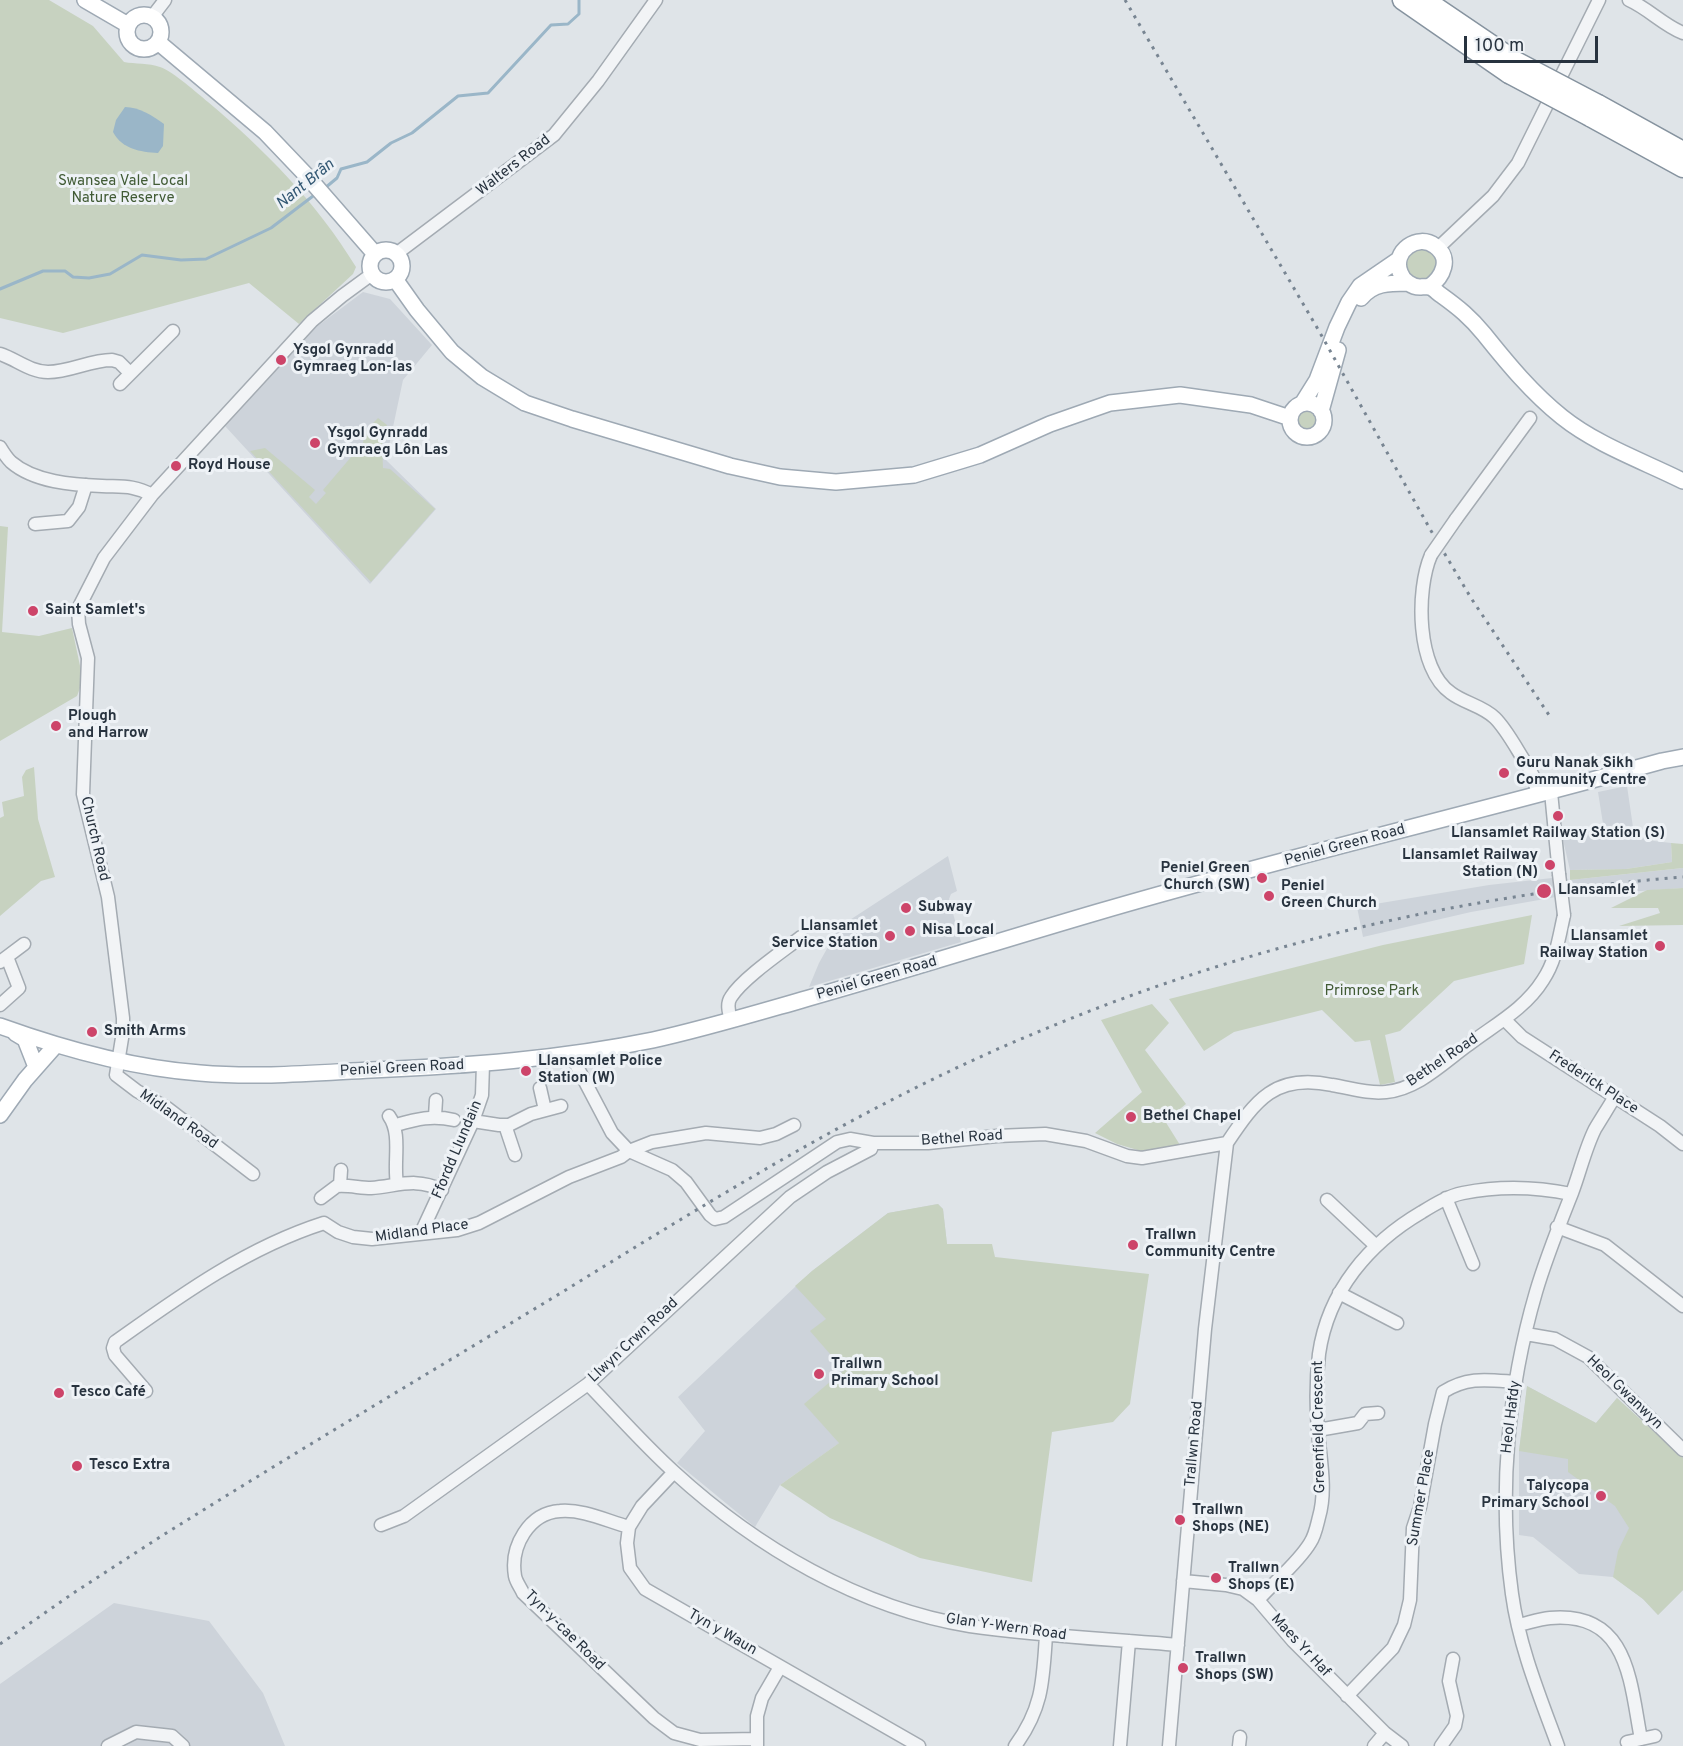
<!DOCTYPE html>
<html>
<head>
<meta charset="utf-8">
<style>
  body { margin:0 }
  #map { position:relative; width:1683px; height:1746px; overflow:hidden; background:#dfe4e8; font-family:Overpass,sans-serif }
  canvas { display:block }
  .scale { position:absolute; left:1464px; top:36px; width:134px; height:27px; box-sizing:border-box; border:3px solid #28333f; border-top:0; padding-left:8px; font-size:18px; line-height:21px; white-space:nowrap; color:#28333f; -webkit-text-stroke:4px #eef2f6; paint-order:stroke }
</style>
</head>
<body>
<div id="map">
<canvas width="1683" height="1746"></canvas>
<div class="scale">100 m</div>
</div>
<script>
const g = document.querySelector('canvas').getContext('2d');
g.lineJoin = 'round';
function fill(path, color) {
  g.fillStyle = color;
  g.fill(path, 'evenodd');
}
function stroke(path, color, width, dash) {
  g.strokeStyle = color;
  g.lineWidth = width;
  g.lineCap = dash ? 'butt' : 'round';
  g.setLineDash(dash || []);
  g.stroke(path);
}
function write(font, color, halo, rows, align = 'center') {
  g.font = font + ' Overpass,sans-serif';
  g.lineWidth = 6;
  g.setLineDash([]);
  g.textBaseline = 'middle';
  g.strokeStyle = halo;
  g.fillStyle = color;
  for (const [text, x, y, turn = 0] of rows) {
    g.save();
    g.translate(x, y);
    g.rotate((+turn || 0) * Math.PI / 180);
    g.textAlign = isNaN(turn) ? turn : align;
    if (halo) g.strokeText(text, 0, 0);
    g.fillText(text, 0, 0);
    g.restore();
  }
}
fill(new Path2D(`
  M363 292 390 299 432 345 403 380 386 460 436 509 370 584 225 426 315 328Z
  M1627 786 1634 834 1654 841 1671 843 1672 862 1626 869 1570 870 1561 831 1604 830 1598 792Z
  M948 856 957 891 951 894 949 899 961 942 809 987 819 963 839 927Z
  M1683 868V888L1556 897 1471 912 1363 937 1357 907 1489 885 1552 878 1570 880Z
  M938 1204 943 1209 947 1244 968 1352 780 1485 755 1527 677 1463 705 1431 678 1397 812 1271 888 1213Z
  M1527 1386 1596 1423 1617 1398 1683 1458V1590L1658 1615 1643 1599 1613 1577 1579 1574 1533 1537 1519 1535V1451Z
  M114 1603 209 1621 263 1693 285 1746H0V1684Z`), '#cdd3da');
fill(new Path2D(`
  M0 0H49L93 26 124 62C135 64 149 63 160 67 174 72 197 93 208 102 265 150 317 203 356 267L353 274 299 324 249 283 63 333 0 318Z
  M1405 264a16 16 0 1 1 32 0a16 16 0 1 1-32 0Z
  M1295 420a11 11 0 1 1 22 0a11 11 0 1 1-22 0Z
  M378 418 387 425 382 442 383 468 390 469 435 509 371 582 250 451 265 448 315 490 309 497 316 504 326 493 323 490 363 443 365 431Z
  M0 526 8 527 2 632 39 636 72 628 83 680 77 696 0 741Z
  M34 767 38 819 55 877 41 881 0 916V818L4 816 2 802 24 796 22 777 26 770Z
  M1671 843 1683 844V868L1570 880V870L1626 869 1672 862Z
  M1683 888V925L1619 926 1660 913 1658 908H1611L1647 890Z
  M1532 915 1524 964 1454 981 1400 1031 1385 1035 1395 1082 1380 1085 1370 1040 1355 1042 1322 1010 1234 1032 1204 1051 1169 999 1383 945Z
  M1152 1004 1169 1023 1145 1050 1186 1104 1165 1121 1180 1145 1141 1151 1117 1144 1095 1133 1142 1092 1101 1020Z
  M938 1204 943 1209 947 1244H992L995 1257 1149 1274 1130 1404 1113 1422 1052 1432 1032 1582 920 1558 830 1518 780 1485 839 1443 804 1404 844 1370 810 1331 826 1319 795 1286 812 1271 888 1213Z
  M1527 1386 1596 1423 1617 1398 1683 1458V1590L1658 1615 1643 1599 1613 1577 1618 1551 1629 1528 1615 1506 1568 1472V1459L1519 1451Z`), '#c7d2c0');
fill(new Path2D(`
  M125 107C139 107 153 116 164 124L163 146 158 153C140 152 122 149 113 132L116 120Z`), '#9ab6c8');
stroke(new Path2D(`
  M325 188 337 178 341 169 367 162 391 143 412 133 458 96 488 93 551 25 568 24 579 14V0
  M0 289 43 271H65L73 277 89 278 110 274 142 255 181 260 206 259 271 228 317 193`), '#9ab6c8', 3);
const minor = new Path2D(`
  M1629 0C1649 9 1663 25 1683 33
  M152 17 165 0
  M1438 248 1493 196 1518 163 1599 0
  M396 254 554 135 598 81 656 0
  M0 354C16 359 30 372 48 372 70 372 90 360 112 360L119 362 130 373
  M120 384 173 331
  M0 447C3 452 7 458 11 462 34 482 73 485 102 486 122 487 134 485 152 495
  M1456 519 1530 418
  M35 524 68 521 79 507 86 485
  M1431 555C1416 590 1416 669 1451 693 1464 703 1483 706 1495 718 1508 731 1518 752 1529 768L1533 776 1538 795
  M1551 792 1559 874
  M0 962 24 944
  M0 1005 19 988 7 957
  M731 1020C729 1013 726 1004 731 997 743 978 783 951 801 937
  M1505 1020 1522 1037 1660 1126 1683 1144
  M571 1055 612 1133 629 1151 672 1170 686 1182 710 1215 715 1219 724 1217 837 1142 850 1139 873 1143H928L997 1136 1045 1134 1086 1141 1127 1156 1142 1158 1227 1143C1256 1100 1275 1073 1332 1085 1351 1088 1367 1094 1386 1092 1418 1089 1443 1063 1468 1045 1494 1025 1525 1009 1543 980 1556 961 1559 937 1564 915
  M540 1088 545 1110
  M389 1116C402 1134 393 1162 397 1184
  M435 1116 436 1100
  M473 1121 499 1125H509L531 1114 561 1106
  M396 1125C417 1119 432 1115 454 1120
  M505 1125 515 1155
  M253 1174 167 1108 137 1091 116 1075 123 1032V1018L108 897 83 794 88 658 79 624 78 609 104 558 152 495 312 321 342 296 372 274
  M340 1185 341 1170
  M321 1198 337 1186C349 1185 360 1188 371 1188 398 1186 415 1177 442 1190
  M1446 1198 1473 1264
  M1327 1200 1375 1245
  M1557 1227 1605 1245 1683 1306
  M421 1233 473 1121 482 1095 483 1064
  M1339 1293 1397 1323
  M1526 1334 1555 1339 1588 1357 1683 1450
  M588 1384C617 1414 644 1445 674 1472 756 1547 859 1608 970 1626 1039 1636 1109 1639 1178 1645
  M146 1391 115 1355 113 1348 115 1342C181 1295 246 1248 324 1223L338 1232 353 1237 372 1239 457 1230 479 1223 569 1177 621 1157 629 1151 652 1142 706 1133 760 1138 776 1134 794 1125
  M1318 1430 1358 1423 1365 1414 1378 1413
  M674 1472 642 1506 629 1527 627 1543 630 1568 645 1589 919 1746
  M381 1525 404 1516 588 1384 790 1197 827 1172 871 1149 873 1143
  M629 1527C607 1521 583 1509 560 1511 529 1513 510 1546 515 1576 516 1582 521 1588 523 1593L654 1718 674 1733 700 1740 757 1739
  M1183 1581 1226 1585 1243 1589 1258 1600 1293 1641 1385 1733 1402 1746
  M1258 1600C1274 1582 1298 1563 1310 1543 1315 1536 1317 1525 1319 1517 1327 1489 1320 1459 1318 1431 1316 1406 1316 1379 1319 1354 1328 1291 1369 1243 1422 1212 1435 1204 1448 1196 1463 1193 1498 1186 1537 1187 1571 1194
  M1518 1625C1528 1623 1539 1619 1550 1618 1629 1611 1630 1682 1641 1739
  M1347 1696 1393 1648 1404 1625 1410 1600 1413 1528 1420 1507 1435 1424 1443 1392C1468 1376 1488 1380 1516 1382
  M1627 1742 1655 1736
  M108 1746 136 1732 172 1736 183 1746
  M757 1746V1716L762 1698 780 1667
  M1015 1746C1043 1708 1043 1680 1046 1635
  M1120 1746 1129 1641
  M1169 1746 1205 1329 1227 1143
  M1239 1746 1240 1737
  M1374 1746 1385 1733
  M1441 1746 1455 1726 1457 1716 1449 1681 1453 1659
  M1558 1746C1540 1697 1519 1646 1512 1594 1498 1494 1508 1388 1536 1292 1546 1258 1559 1226 1572 1193 1580 1172 1585 1149 1595 1129 1601 1119 1608 1108 1614 1098`);
const major = new Path2D(`
  M85 0 128 25
  M127 32a17 17 0 1 1 34 0a17 17 0 1 1-34 0Z
  M158 42 265 132 306 175 375 254
  M370 266a16 16 0 1 1 32 0a16 16 0 1 1-32 0Z
  M395 279 417 310 452 352 482 377 525 403 572 419 730 466 780 477 836 482 914 475 980 455 1050 424 1110 403 1180 395 1251 405 1290 418
  M1429 287C1443 277 1452 258 1435 246 1418 233 1392 251 1400 272 1403 281 1412 287 1420 287 1422 287 1428 286 1430 287 1433 288 1438 293 1441 295 1459 308 1470 317 1484 334 1508 364 1532 393 1562 417 1597 445 1643 461 1683 481
  M1361 298C1373 283 1389 283 1407 283
  M1290 420a17 17 0 1 1 34 0a17 17 0 1 1-34 0Z
  M1302 404 1317 380 1337 327 1349 302 1360 286 1398 260
  M1321 411 1338 350
  M0 1026C64 1049 131 1068 200 1073 257 1078 314 1073 371 1070 466 1066 560 1059 653 1040 703 1029 753 1014 802 1000 901 972 999 941 1098 912 1285 857 1475 813 1662 761L1683 757
  M15 1033 25 1039 36 1067
  M0 1115 25 1080 55 1046`);
const highway = new Path2D(`
  M1402 0 1509 74
  M1426 0 1516 61
  M1598 104 1683 151
  M1590 117 1683 168`);
stroke(minor, '#a4abb2', 15);
stroke(major, '#9ea9b4', 18);
stroke(highway, '#86939f', 21);
stroke(minor, '#f2f4f6', 12);
stroke(major, '#fff', 15);
stroke(highway, '#fff', 18);
stroke(new Path2D(`
  M1125 0 1319 331 1430 529 1471 598 1551 718
  M0 1644 75 1592 160 1537C294 1453 429 1373 564 1291 720 1195 875 1098 1045 1029 1247 945 1465 894 1683 877`), '#788592', 3, [3, 6]);
const minorBridge = new Path2D(`
  M1431 555 1456 519
  M1559 874 1564 915`);
const highwayBridge = new Path2D(`
  M1516 61 1598 104
  M1509 74 1590 117`);
stroke(minorBridge, '#a4abb2', 15, []);
stroke(highwayBridge, '#86939f', 21, []);
stroke(minorBridge, '#f2f4f6', 12);
stroke(highwayBridge, '#fff', 18);
for (const [x, y, r, color] of [
  [281,360,6,"#cd4469"],
  [315,443,6,"#cd4469"],
  [176,466,6,"#cd4469"],
  [33,611,6,"#cd4469"],
  [56,726,6,"#cd4469"],
  [1504,773,6,"#cd4469"],
  [1558,816,6,"#cd4469"],
  [1550,865,6,"#cd4469"],
  [1262,878,6,"#cd4469"],
  [1544,891,8,"#cd4469"],
  [1269,896,6,"#cd4469"],
  [906,908,6,"#cd4469"],
  [910,931,6,"#cd4469"],
  [890,936,6,"#cd4469"],
  [1660,946,6,"#cd4469"],
  [92,1032,6,"#cd4469"],
  [526,1071,6,"#cd4469"],
  [1131,1117,6,"#cd4469"],
  [1133,1245,6,"#cd4469"],
  [819,1374,6,"#cd4469"],
  [59,1393,6,"#cd4469"],
  [77,1466,6,"#cd4469"],
  [1601,1496,6,"#cd4469"],
  [1180,1520,6,"#cd4469"],
  [1216,1578,6,"#cd4469"],
  [1183,1668,6,"#cd4469"]
]) {
  const dot = new Path2D();
  dot.arc(x, y, r, 0, 2 * Math.PI);
  g.fillStyle = color;
  g.fill(dot);
  stroke(dot, '#eef2f6', 2);
}
write('15px', '#28333f', '#eef2f6', [
  ["Walters Road",514,166,-38],
  ["Church Road",94,839,77],
  ["Peniel Green Road",1345,846,-15],
  ["Peniel Green Road",877,979,-16],
  ["Bethel Road",1443,1061,-34],
  ["Peniel Green Road",402,1069,-3],
  ["Frederick Place",1593,1083,33],
  ["Midland Road",178,1120,35],
  ["Bethel Road",962,1139,-4],
  ["Ffordd Llundain",458,1150,-67],
  ["Midland Place",422,1232,-8],
  ["Llwyn Crwn Road",634,1341,-43],
  ["Heol Gwanwyn",1624,1393,44],
  ["Heol Hafdy",1512,1417,-83],
  ["Greenfield Crescent",1320,1427,-91],
  ["Trallwn Road",1195,1444,-85],
  ["Summer Place",1422,1498,-80],
  ["Glan Y-Wern Road",1006,1628,8],
  ["Tyn-y-cae Road",564,1631,45],
  ["Tyn y Waun",722,1633,30],
  ["Maes Yr Haf",1300,1646,47]
]);
write('15px', '#415b35', '#eef2f6', [
  ["Swansea Vale Local",123,182],
  ["Nature Reserve",123,199],
  ["Primrose Park",1372,992]
]);
write('bold 15px', '#28333f', '#eef2f6', [
  ["Ysgol Gynradd",293,351],
  ["Gymraeg Lon-las",293,368],
  ["Ysgol Gynradd",327,434],
  ["Gymraeg Lôn Las",327,451],
  ["Royd House",188,466],
  ["Saint Samlet's",45,611],
  ["Plough",68,717],
  ["and Harrow",68,734],
  ["Guru Nanak Sikh",1516,764],
  ["Community Centre",1516,781],
  ["Llansamlet Railway Station (S)",1558,834,"center"],
  ["Llansamlet Railway",1538,856,"right"],
  ["Station (N)",1538,873,"right"],
  ["Peniel Green",1250,869,"right"],
  ["Church (SW)",1250,886,"right"],
  ["Peniel",1281,887],
  ["Green Church",1281,904],
  ["Llansamlet",1558,891],
  ["Subway",918,908],
  ["Llansamlet",878,927,"right"],
  ["Service Station",878,944,"right"],
  ["Nisa Local",922,931],
  ["Llansamlet",1648,937,"right"],
  ["Railway Station",1648,954,"right"],
  ["Smith Arms",104,1032],
  ["Llansamlet Police",538,1062],
  ["Station (W)",538,1079],
  ["Bethel Chapel",1143,1117],
  ["Trallwn",1145,1236],
  ["Community Centre",1145,1253],
  ["Trallwn",831,1365],
  ["Primary School",831,1382],
  ["Tesco Café",71,1393],
  ["Tesco Extra",89,1466],
  ["Talycopa",1589,1487,"right"],
  ["Primary School",1589,1504,"right"],
  ["Trallwn",1192,1511],
  ["Shops (NE)",1192,1528],
  ["Trallwn",1228,1569],
  ["Shops (E)",1228,1586],
  ["Trallwn",1195,1659],
  ["Shops (SW)",1195,1676]
], 'left');
write('italic 16px', '#325773', '#eef2f6', [
  ["Nant Brân",306,185,-39]
]);
</script>
</body>
</html>
